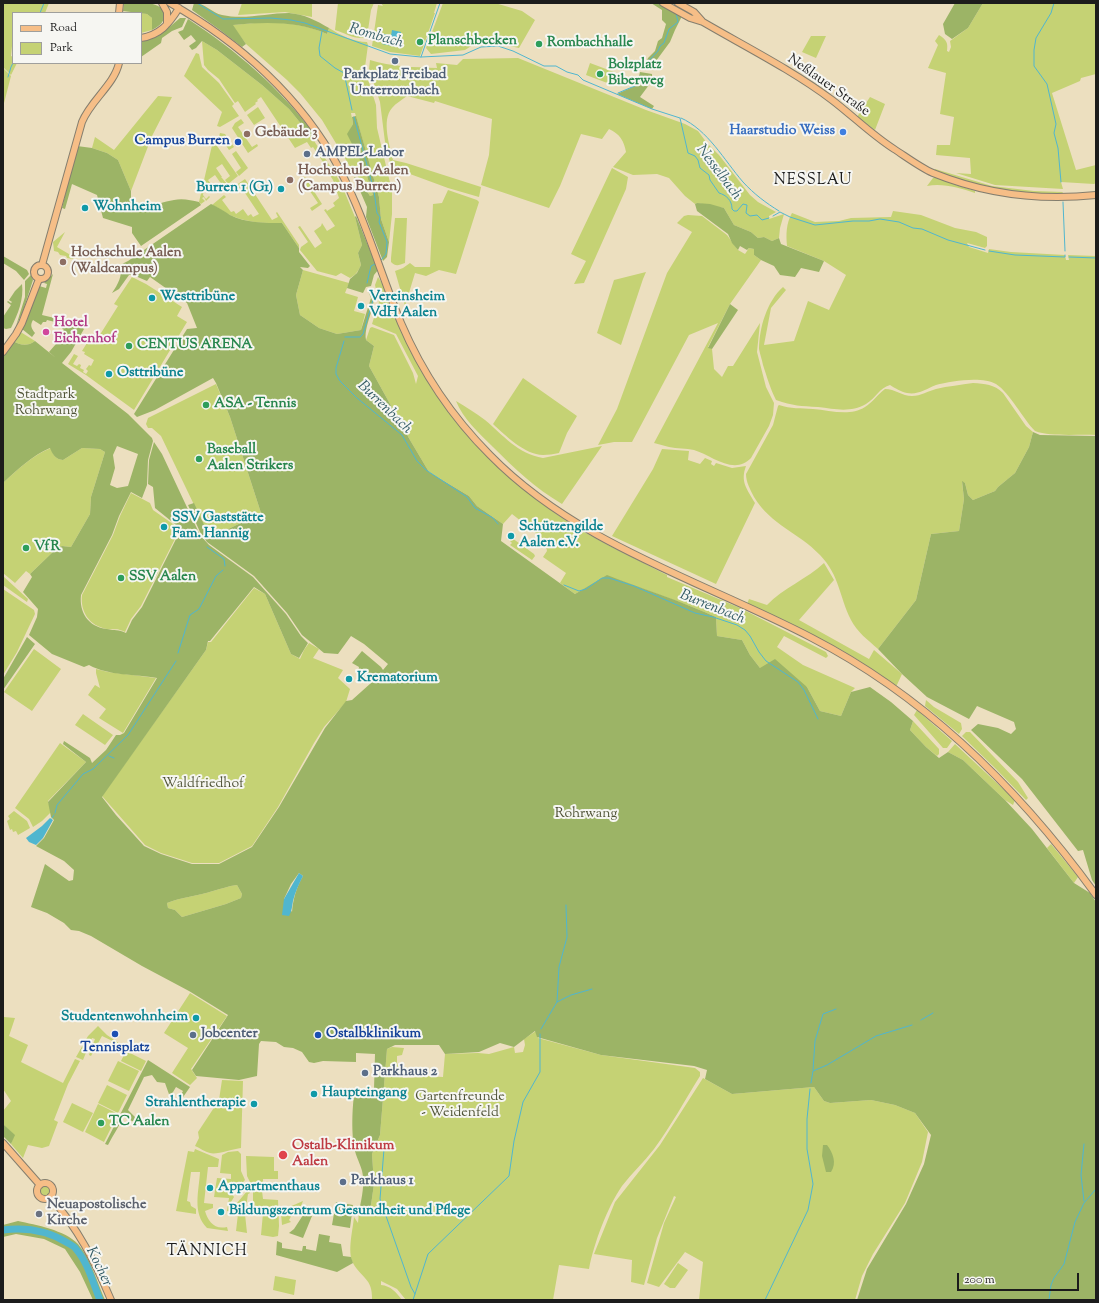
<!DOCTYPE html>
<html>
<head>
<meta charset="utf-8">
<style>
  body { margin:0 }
  #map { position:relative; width:1099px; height:1303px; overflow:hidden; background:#ecdfbf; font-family:"Sorts Mill Goudy",serif }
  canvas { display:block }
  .frame { position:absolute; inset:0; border:4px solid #1c1c1c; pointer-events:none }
  .legend { position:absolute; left:12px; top:12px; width:130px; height:52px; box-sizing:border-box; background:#f6f6f2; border:1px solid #9f9f9c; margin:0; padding:5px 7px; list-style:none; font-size:12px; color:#1c1c1c }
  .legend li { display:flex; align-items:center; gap:8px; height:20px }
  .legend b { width:20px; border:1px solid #9f9f9c }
  .scale { position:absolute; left:957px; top:1273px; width:122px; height:18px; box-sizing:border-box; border:2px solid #1c1c1c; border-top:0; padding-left:5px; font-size:12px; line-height:14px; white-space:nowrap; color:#1c1c1c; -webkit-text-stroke:3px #f6f6f2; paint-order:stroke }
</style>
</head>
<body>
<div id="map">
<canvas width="1099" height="1303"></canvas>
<div class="frame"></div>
<ul class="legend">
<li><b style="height:5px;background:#f6be87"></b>Road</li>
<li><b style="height:11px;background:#c5d274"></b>Park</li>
</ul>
<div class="scale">200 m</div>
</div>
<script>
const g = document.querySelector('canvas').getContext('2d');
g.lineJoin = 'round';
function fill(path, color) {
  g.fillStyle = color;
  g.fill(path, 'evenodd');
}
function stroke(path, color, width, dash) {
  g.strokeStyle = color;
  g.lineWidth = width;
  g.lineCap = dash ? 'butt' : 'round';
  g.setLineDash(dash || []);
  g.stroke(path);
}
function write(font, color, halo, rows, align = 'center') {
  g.font = font + ' "Sorts Mill Goudy",serif';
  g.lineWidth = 4;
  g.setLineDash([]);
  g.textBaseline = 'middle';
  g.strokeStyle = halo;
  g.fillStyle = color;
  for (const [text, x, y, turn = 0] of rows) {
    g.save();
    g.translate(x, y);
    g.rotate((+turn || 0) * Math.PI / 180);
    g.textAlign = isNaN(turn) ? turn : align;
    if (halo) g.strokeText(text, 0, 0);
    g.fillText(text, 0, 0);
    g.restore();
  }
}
fill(new Path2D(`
  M3 3H49L45 13H13V45L12 46 11 56 13 57V63H17L11 75 3 67Z
  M242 3H312V17L285 12 238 15Z
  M338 3H374L371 10 367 37C357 41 345 33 335 30Z
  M381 3H437L434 13H435L420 56 390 52 372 46 378 5 383 6Z
  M443 3H495L522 11 535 20 519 48 510 46 476 43 465 50 431 54 426 48Z
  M983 3H1096V74L1081 78 1080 81 1052 93 1076 170 1096 165V183L1094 184 1061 182 1063 189 995 185 956 173 971 174 970 158 936 155 937 145H950L954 117 940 114 946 73 928 68 938 45 935 41 939 35C947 40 948 43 947 51L949 52 951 47 950 41 968 28Z
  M141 13 147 14 152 18V30L141 33Z
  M266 22C287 23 308 25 327 34L329 28C340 35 354 42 367 42L368 45 365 67 367 76 376 105 377 128 392 191V214L389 242 381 219 379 197 355 113H351L353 124 348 134 365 170 373 195 370 196 357 175 352 170 322 120 300 93 287 80 246 44 232 25Z
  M811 36H826L816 58 802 52Z
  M202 41 217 50 262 85 289 109 311 136 344 188 345 193 355 217 362 245 358 253 361 265C358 271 356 275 350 278L341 273 336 276 317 271 300 250 301 247 308 242 298 227 300 226 315 248 322 243 314 231 321 226 322 223 327 231 335 226 324 210 326 209 327 211 335 206 333 203 339 198 333 180 322 163 323 162 313 147 311 148 307 142 295 148 261 97 257 100 258 101 255 103 256 104 245 112 238 101 235 103 219 79 208 70 204 65Z
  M196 53 199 54 202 67 219 83 234 104 232 106 239 116 220 127 217 126 222 112 184 76Z
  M518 58 646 110 685 124 698 131 707 143 719 155 750 195 758 202 776 212 769 216V219L784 214 780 228 779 238 772 241 764 237 758 238 751 232 734 225 724 208 697 203 695 204 685 196 669 178 657 174 633 175 613 167 626 152C624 141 620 134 609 129L602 139 581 134 560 186 549 208 481 185 489 155 492 119 435 101 434 103 407 96C402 100 396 103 392 108 381 120 390 147 393 160L406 163 481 187 479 197 448 188 391 167 385 142 380 102 369 69 370 60C391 67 415 67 437 68L436 63 457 65 463 59Z
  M590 63 614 72 610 84 586 75Z
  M3 68 11 76 3 107Z
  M158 96 172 97 152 136 131 191 118 160 107 153 92 148 95 137 114 150Z
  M870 97 885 104 875 130 857 117Z
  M258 107 265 118 254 125 247 115Z
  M241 119 244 123 238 127 252 147 257 144 258 146 248 153 232 128 235 123Z
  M220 133 225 134 234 147 229 150 223 141 217 146 238 176 228 184 225 180 230 176 222 164 216 168 222 177 221 178H222L227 184 217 192 216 189 222 185 215 175 208 180 214 188 212 189 209 185 204 189 203 195 206 199 209 196 210 197 206 201 204 197 202 198 205 201 201 204 199 202 213 141 216 142 218 140Z
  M236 151 248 168 239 176 236 172 241 168 232 154Z
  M612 168 628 177 626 189 584 283 574 284 586 261 571 254Z
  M935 169 992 186 1034 191 1063 192 1061 195C1039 194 1015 195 993 189 972 185 953 178 934 170Z
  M305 177 322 204 312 211 310 208 318 203 303 181 302 182 301 180Z
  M936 177 956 185 975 191V193C960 188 943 183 927 186L933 178Z
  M245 179 272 220 278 217 276 213 277 212 299 245V248L282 223C265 223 248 223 232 216 225 213 219 208 212 205L224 195 226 197 222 200 231 212 234 211 236 214 243 209 248 216 251 214 253 217 259 214 241 187 237 189 235 186Z
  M448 190 477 200 479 202 456 274 439 270 426 276 415 273 405 306 395 271 403 268 410 263 415 267H430L433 204 442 203Z
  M893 211 921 215 955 228 976 232 987 237V246L985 248 967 243 969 247 988 253 989 249 1011 252 1065 255 1066 260H1069L1068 255 1096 256V435C1078 434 1051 437 1035 431 1023 419 1010 393 996 384 982 376 951 381 936 385 926 389 918 395 907 393 901 392 895 388 890 385 879 388 876 398 866 404 850 413 835 409 818 407 801 406 793 406 776 400 770 388 767 377 763 365 762 360 760 354 759 349 759 328 767 301 783 287L786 290 771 308 764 345 794 341 808 301 829 310 846 275 824 261 787 246C786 234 786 224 792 213L815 222 839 221 851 218 891 217Z
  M688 215 702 216 727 235 738 250 745 254 749 248 754 249V255L761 260 730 304 708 347 712 349 714 369 722 377 728 366H733L760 323 757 352 766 387 774 403 773 415 769 426 751 458C734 476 711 455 694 450 686 448 677 449 669 447 664 446 659 444 654 443L718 323 689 335 632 442H614L598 445 617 409 667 273 692 232 677 223 684 216Z
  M395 218H407L405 263C399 265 396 267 391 262V258Z
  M65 232 57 247 74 257 73 259 67 258 66 256 60 255 58 252 54 251 53 242Z
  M303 270 349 283 345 293 358 297 354 311 365 314 361 330 337 334 319 328 300 315 296 295Z
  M646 272 643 279 621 345 597 333 614 280Z
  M132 277 146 284 182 307 177 316 187 322 134 410 86 375 68 364 74 354 78 356 73 364 77 366 79 364 81 365 80 368 84 370 83 372 86 374 88 371 86 369 89 365 91 366 94 360 84 354 85 352 82 351 90 338 96 341 118 306 114 304Z
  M378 277C386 288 390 303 395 316 404 337 414 359 426 378 462 437 512 484 568 522 599 542 634 558 667 575V577L740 608 826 652 828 656 826 658 784 636 777 647 803 665 855 688 851 692 841 716 820 711 807 687 760 668 750 655 742 640 717 636 716 617C680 601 643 589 607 576L575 594 560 583 566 573 543 557 547 551 545 540 512 514 503 524 477 506 469 496 429 472 410 440 369 366 374 346 366 340 370 328 372 327 394 335 413 373 416 384 418 376 396 334 372 324 379 302 375 285Z
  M19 331 35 341C27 347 20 345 13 341Z
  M523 378 577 416 567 433 559 453C554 454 548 455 543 455 525 455 505 435 493 424Z
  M973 383C985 384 994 384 1003 393L1026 426 1033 432 1029 447 1015 473 998 487 995 491 973 500 968 495 965 483 962 482 964 499 959 531 931 534 916 600 878 649C868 640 857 632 851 620 839 596 840 576 820 555 798 532 772 526 754 497 750 489 746 482 746 474L773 425 778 406 779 405C791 409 801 408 813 409 830 410 849 417 865 407 873 402 878 394 885 389 895 389 902 396 912 396 921 396 928 391 936 389 948 386 961 385 973 383Z
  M216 384 230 417 261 513 210 538 161 436 152 428H148L146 424 148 418Z
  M456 401C466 407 476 413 485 420 503 435 518 454 543 458L602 446 562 504C535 488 515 469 493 447 479 433 463 419 456 401Z
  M51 448C53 455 55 459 63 460L82 448 100 449 105 452 91 497 90 514 71 547 62 546 57 548 30 574 26 571 15 583 3 573V483C17 470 33 455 51 448Z
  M662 449 689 451 688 460 700 464 705 458 712 461 711 464 714 466 716 463 732 468 746 466C740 482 747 489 755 503L716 584 612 536 653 469Z
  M131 493 150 503 153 510 180 529 141 606 131 619 125 632C117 628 115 630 107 629 89 626 80 611 82 595L113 535 120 516Z
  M512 538 534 554 535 556 532 560 510 545 512 543 510 541Z
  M824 563 834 580 799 620 869 659 874 650 902 674 896 687 858 660 838 648 747 604 749 599 767 605C783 588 807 579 824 563Z
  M3 576 28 599 27 602 3 585Z
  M254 588 265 594 291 654 300 659 304 650 309 643 319 649 313 658 343 670 338 678 350 689 346 702 324 727 314 743 278 807 252 846 219 863H192L161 853 145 845 102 796 206 650 208 642H211Z
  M3 589 34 610 35 614 17 652 3 675Z
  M34 649 61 669 32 711 4 692Z
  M96 669 108 672 156 678 123 733 99 718 106 709 88 695 95 685 100 688 96 673Z
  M926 700 934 707 961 723 962 729 959 734 925 706Z
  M917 710 952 741 947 748H943L914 715Z
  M83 714 113 735 105 745 75 725Z
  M913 721 939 749V754L937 756 926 747 910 730Z
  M966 732H970L1018 782 1028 798 1026 800 996 769 962 736Z
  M60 743 86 762 48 801 51 812 42 821 33 827 29 819 15 808Z
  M955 744 1015 800 1013 805 1005 800 963 760 948 752Z
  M14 811 27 821 30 828 18 835 16 831 13 832 12 829 10 830 7 821 10 819 8 816Z
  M1051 844 1078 877 1074 883 1047 848Z
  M237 885 242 894 241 898 226 904 182 917 175 910 168 908 167 903C182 897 197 896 213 891 221 889 228 886 237 885Z
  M190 993 227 1016 191 1069 197 1078 190 1085 172 1073 188 1048 164 1033Z
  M4 1017 15 1018 9 1036 28 1045 21 1062 63 1083 75 1059 80 1061 68 1084 54 1120 58 1122 49 1146 42 1148 28 1145 23 1158 11 1144 14 1135 3 1124V1111L11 1101 3 1089Z
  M98 1026 107 1035 123 1046 102 1036 91 1056 89 1055 95 1039 92 1038 83 1060 76 1057 88 1036Z
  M536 1031 538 1038 601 1055 695 1068 700 1072V1076C685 1100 671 1126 654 1149 644 1162 632 1173 622 1186 607 1208 594 1243 589 1269L559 1265 553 1300H406L397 1289 381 1281V1285C391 1286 396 1292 402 1300H372C373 1278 361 1278 353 1263 347 1252 353 1229 354 1217L358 1223 359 1212H370L374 1184 372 1154 380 1135 387 1049 392 1047 404 1048 402 1055 397 1056V1063L403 1078 424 1077 425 1076 443 1077 445 1054 478 1053 489 1054 514 1047 515 1053 523 1052 525 1045 524 1039Z
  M126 1051 146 1061 141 1071 121 1061Z
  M118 1061 139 1071 129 1091 108 1081Z
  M703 1078 732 1094 814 1087 824 1101 830 1103 871 1100 895 1105 915 1113 928 1132 922 1162 905 1203 873 1254 862 1276 855 1300H699L703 1262 685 1252 659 1287 647 1283 664 1223 676 1197 674 1196 657 1238 644 1285 631 1282 632 1260 594 1254 615 1202 660 1145Z
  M222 1080 243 1081 241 1148C233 1149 216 1155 210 1153 205 1152 200 1148 195 1146L199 1138 198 1132 219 1100Z
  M107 1085 127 1095 118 1113 98 1103Z
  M72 1103 93 1113 83 1132 63 1122Z
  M98 1104 118 1114 104 1142 85 1132Z
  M195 1149 219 1159 218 1167H208L204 1203 213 1204V1208L205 1211C208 1221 214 1230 227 1227L228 1231 207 1228C192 1213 199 1191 200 1172H191L187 1201 190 1202 191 1206 196 1209V1214L176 1211 188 1151 194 1152Z
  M238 1151 241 1154V1171L245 1180 232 1194 234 1197 231 1202 229 1211H227L229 1198 214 1197 217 1178 231 1179V1174L220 1173 222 1155 228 1152Z
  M246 1156 274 1157V1171H278V1179H263V1187L253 1188 247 1176Z
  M39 1191a6 6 0 1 1 12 0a6 6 0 1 1-12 0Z
  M248 1187 250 1193 248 1194 245 1214 247 1233 236 1231 238 1214 233 1212 232 1210 234 1202 237 1203 248 1190Z
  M262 1191 263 1199 278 1200 279 1226 278 1236 273 1237 261 1235 263 1213 253 1205V1192Z
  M303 1201 299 1211 295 1209 289 1220 291 1222 282 1225 281 1213 287 1211V1208Z
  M678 1263 688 1270 675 1288H670L664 1284Z
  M275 1276 296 1280 294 1295 273 1290Z`), '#c5d274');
fill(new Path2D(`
  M124 3C135 3 166 0 164 16 164 23 158 27 152 30V18L147 14 123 11Z
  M194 3C205 3 212 13 222 15 245 20 267 13 289 13 304 14 317 21 329 28L327 34C297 21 265 22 233 25L246 44 242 47 220 30 192 10Z
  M651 3H659L682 16 675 30 670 42 653 65H645L648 58 655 51 658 41 662 38 666 24 662 20V10Z
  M955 3H983L968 28 952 39 945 34 943 24Z
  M180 18H186L182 27 172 31 162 38 161 43 141 57V42L156 37 166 30Z
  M188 19C236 50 281 89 314 134L311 136 289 109 262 85 217 50 202 41 196 48 192 50 189 46 196 41 191 35 184 40 178 32 183 30Z
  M640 72 652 74V81L640 97 654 106 652 109 617 94 637 85Z
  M356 116 379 197 381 219 389 242 387 257 383 261 366 217 367 207 354 177 359 179 370 196 373 195 365 170 347 134 353 124 352 117Z
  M77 146 92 148 107 153 118 160 131 191V202C145 212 159 202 174 200 182 198 191 200 199 202L201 205 141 246 132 233V227L103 218 97 195 72 184 65 209 62 208Z
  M697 203 710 204 724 208 734 225 751 232 758 238 764 237 772 241 779 238 781 244 824 261 819 272 801 268 795 277 780 275 774 266 761 260 754 255V249L749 248 747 250 740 246 738 250 732 243 728 234 697 211 695 204Z
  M211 204C218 207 224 211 230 215 246 223 265 223 282 223L299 248V252L310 266 308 268 300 267 303 270 296 295 300 315 319 328 337 334 361 330 371 298 368 291 371 290C380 302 363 324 366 340L374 346 369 366 410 440 429 472 469 496 477 506 503 524 501 541 575 594 607 575C643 589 681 601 716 617L717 636 742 640 750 655 760 668 775 659 807 687 820 711 841 716 851 692 870 687 891 702 913 721 910 730 926 747 939 758 948 752 963 760 1005 800 1032 829 1074 883 1090 893 1096 902V1300H857L867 1269 906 1204 924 1164 931 1135 915 1113 895 1105 871 1100 830 1103 824 1101 814 1087 732 1094 705 1079 707 1070 694 1066 601 1055 537 1037 535 1031 514 1047 500 1043 479 1052 445 1054 439 1045H395L387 1049 380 1135 372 1154 374 1184 370 1212H359C361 1201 364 1189 363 1178 363 1168 357 1160 355 1151 351 1136 352 1105 355 1089H374L375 1054 356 1053V1062L323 1061 314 1063 309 1062 302 1052 293 1048 284 1047 276 1042 261 1041 259 1044 257 1076 239 1080 196 1076 192 1070 228 1015 189 991 142 966 91 936 79 931 71 930 64 923 47 913 31 907 45 864 69 881 73 880 74 870 64 861 36 846 44 838 54 820 51 817 48 802 86 762 63 744 64 741 90 758 92 763 106 750 116 735H120L124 733 157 678C135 674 109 676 89 665L84 667 52 654 29 635 37 617 38 609 23 592 32 577 30 574 57 548 62 546 71 547 90 514 91 497 105 452 100 449 82 448 63 460C55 459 53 455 50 448 33 455 17 470 3 483V354L13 341C20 345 27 347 35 341L56 358 49 352 62 337 60 335 64 330 55 322 47 320 46 322H43L41 325 33 320C30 325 31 328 35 333L32 337 22 329 39 286 46 288 47 284 44 283 53 274 42 315 63 320 70 326 73 322 84 329 71 352 62 363 128 414 152 438 153 441 148 460 147 485 142 498 131 492 119 516 112 535 81 595C79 612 88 627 107 629 115 631 118 629 126 633L132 620 142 607 181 529 155 508 153 487 148 484 149 460 154 442 162 454 200 535 209 545 253 577 286 614 301 636 308 643 299 658 291 654 265 594 254 587 210 641H208L206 650 102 797 116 815 144 846 161 854 192 864H219L252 847 279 807 325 728 346 701 352 700 371 683 358 673 359 667 352 663 362 651 381 667 383 670 388 664 364 644 351 636 338 654 324 653 302 635 287 613 254 576 207 542 200 532 188 505 194 503 210 538 261 513 230 417 216 383 213 378 155 410 137 417 134 414 187 329 197 328 187 303 150 277 147 281 133 275H129L119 289 112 293C118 284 123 276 120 265L128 261ZM117 446 138 454 128 486 117 488 110 485 115 468 113 455ZM299 873 303 876C296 888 293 900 292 912L284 899 291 884ZM237 885 242 894 241 898 226 904 182 917 175 910 168 908 167 903C182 897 197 896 213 891 221 889 228 886 237 885Z
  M356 216 378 270 374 275 371 286 366 287 363 293 347 288 350 279 357 273 361 265 358 253 362 245 355 217Z
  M3 256 27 270 29 274 24 280 16 271 3 263Z
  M31 275 33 280 23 311 16 326 25 297V281Z
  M22 284C24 299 18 314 11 328L6 329 3 328V317L11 305 7 302 8 301 11 303 12 302 9 300 15 291Z
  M730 304 738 310 712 349 708 348Z
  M1033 432 1040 435 1096 436V886L1092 880 1083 850 1078 851 1022 779 971 730 978 724 998 728 1011 734 1016 729 1014 722 977 706 969 719 927 697 902 674 878 649 916 600 931 534 959 531 964 499 962 481 965 483 968 495 973 500 995 491 998 487 1015 473 1029 447Z
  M27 637 35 644 3 690V679Z
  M148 1060 190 1087 179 1103 177 1101 183 1091 176 1087 170 1097 165 1083 157 1082 152 1075 144 1077 128 1110 138 1120 139 1124 123 1117C119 1127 113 1135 108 1145L105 1144Z
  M3 1124 15 1135 11 1144 3 1136Z
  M823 1145H827C833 1153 837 1163 831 1172H826L822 1156Z
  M336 1202 353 1205 350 1228 332 1225Z
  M305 1212 312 1216 303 1238 289 1233 294 1229Z
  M18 1221C36 1225 65 1230 78 1244 91 1259 97 1282 105 1300H93L80 1272 65 1249 44 1239 16 1234 3 1237V1225Z
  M319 1234 330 1236 329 1242 341 1244 343 1256 351 1257 353 1263 337 1272 276 1255 277 1241 282 1243V1248L302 1251 303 1246H306V1249L316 1251Z`), '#9cb466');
fill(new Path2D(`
  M392 30 401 32 398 47 382 44 384 34 391 36Z
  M50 818 53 820 43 838 36 845 29 842 26 838 42 826Z
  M299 873 303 876C299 884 295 892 293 901 292 906 292 911 289 916L282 915 284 899Z`), '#50b6cf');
stroke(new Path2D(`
  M197 3 223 19 271 18 291 20 305 23 390 54 421 57 463 55 481 47 498 46 513 51 544 66H556L567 72 578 75 583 80 652 109 680 118 688 153 695 156 698 160 700 168 709 175 710 180 719 193C726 195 732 200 732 209L734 211H737L743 204 747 205 746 213 750 216 757 215 762 220 769 218
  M1054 3 1051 13 1036 38 1034 50V66L1047 84 1056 124 1054 133 1058 148 1061 182
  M40 13 44 3
  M322 31 319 48 320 56 335 68 344 73 352 110
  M421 57 440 3
  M642 68 658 51 660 46 664 43 669 29 678 22 676 13
  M8 77 11 67 13 63
  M618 93 637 85 640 76
  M354 117 374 191 377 213 380 217 379 222 387 242 386 254 381 260
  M681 118C708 130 724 160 743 182 754 194 766 203 779 211
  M1063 202 1065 251
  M773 216 780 212 790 217 815 225 853 221H869L880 219 899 222 913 228 922 229 948 240 985 250
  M989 251 1015 255 1065 257V255
  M1069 257 1096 258
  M367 283 371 266 377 263
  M345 337H360L363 334 373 300 370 291
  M344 341 336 368V374L340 381 357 398 402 435 417 461 426 470 467 497 475 508 493 518 498 524
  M207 547 224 559 225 566
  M564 585 579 591 586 589 602 578H609L634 586 695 613 713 617 737 625 745 630 750 636 759 652 766 661 798 682 804 690 818 719
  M178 653 190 615 199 609 216 576 223 570
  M109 756 114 758
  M55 813 57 805 83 774 93 769 128 735 176 661
  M52 818 54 815
  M557 1002 571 995 592 989
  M921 1020 933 1013
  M541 1029 557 1002 559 967 567 937 566 905
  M813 1070 815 1041 823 1014 836 1009
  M811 1083 813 1071 827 1065 876 1036 912 1025
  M384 1149 380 1199 411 1287 415 1294
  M1084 1201 1081 1175 1084 1144
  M413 1300 428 1254 509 1176 514 1141 523 1102 540 1072V1034
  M765 1300 808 1210 813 1184 807 1149V1119L810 1089
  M1049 1300 1051 1285 1054 1278 1064 1264 1075 1222 1084 1203 1096 1189`), '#50b6cf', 1);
stroke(new Path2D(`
  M3 1230C26 1227 46 1230 66 1242 69 1244 74 1246 76 1249 88 1263 93 1283 100 1300`), '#50b6cf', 7);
const major = new Path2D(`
  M162 3 167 12V24
  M170 3C239 42 301 97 339 168 365 218 380 272 401 323 422 372 452 417 490 455 578 545 703 581 812 638 928 698 1020 790 1096 895
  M663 3 690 18 703 22C746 47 792 70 832 100 853 116 872 135 894 149 905 156 921 168 933 173 985 194 1040 201 1096 195
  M678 3 694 12 702 21
  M119 13 120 3
  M141 38C160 35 169 24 179 8
  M42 265 82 122C91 100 114 85 119 63
  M34 272a7 7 0 1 1 14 0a7 7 0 1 1-14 0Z
  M3 352 16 334 22 323 39 279
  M3 1143 40 1185
  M37 1191a8 8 0 1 1 16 0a8 8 0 1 1-16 0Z
  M50 1197C78 1228 95 1262 111 1300`);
stroke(major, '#847e6e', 8);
stroke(major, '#f6be87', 6);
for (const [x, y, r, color] of [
  [420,42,4,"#2e9e5b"],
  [539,44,4,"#2e9e5b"],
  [395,61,4,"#5c6f8a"],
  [600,74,4,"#2e9e5b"],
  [843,132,4,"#3f7fe0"],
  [247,134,4,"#8d6e63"],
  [238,142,4,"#1a4fb4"],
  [307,154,4,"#5c6f8a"],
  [290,180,4,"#8d6e63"],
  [281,189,4,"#0f9aa8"],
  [85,208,4,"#0f9aa8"],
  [63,262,4,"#8d6e63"],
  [152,298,4,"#0f9aa8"],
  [361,306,4,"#0f9aa8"],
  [46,332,4,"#d1479c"],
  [129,346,4,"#2e9e5b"],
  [109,374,4,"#0f9aa8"],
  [206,405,4,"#2e9e5b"],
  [199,459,4,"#2e9e5b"],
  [164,527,4,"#0f9aa8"],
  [511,536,4,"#0f9aa8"],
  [26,548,4,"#2e9e5b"],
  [121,578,4,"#2e9e5b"],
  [349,679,4,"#0f9aa8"],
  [196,1018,4,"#0f9aa8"],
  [115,1034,4,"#1a4fb4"],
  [193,1035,4,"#5c6f8a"],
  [318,1035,4,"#1a4fb4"],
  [365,1073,4,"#5c6f8a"],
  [314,1094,4,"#0f9aa8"],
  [254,1104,4,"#0f9aa8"],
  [101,1123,4,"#2e9e5b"],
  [283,1155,5,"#e0444e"],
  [343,1182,4,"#5c6f8a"],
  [210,1188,4,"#0f9aa8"],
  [221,1212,4,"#0f9aa8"],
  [39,1214,4,"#6b7280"]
]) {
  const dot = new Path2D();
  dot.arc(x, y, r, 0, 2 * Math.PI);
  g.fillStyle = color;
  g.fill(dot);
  stroke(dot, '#f6f6f2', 1.5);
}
write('bold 14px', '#27864d', '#f6f6f2', [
  ["Planschbecken",428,42],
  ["Rombachhalle",547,44],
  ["Bolzplatz",608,66],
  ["Biberweg",608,82],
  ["CENTUS ARENA",137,346],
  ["ASA - Tennis",214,405],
  ["Baseball",207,451],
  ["Aalen Strikers",207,467],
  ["VfR",34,548],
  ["SSV Aalen",129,578],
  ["TC Aalen",109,1123]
], 'left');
write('bold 14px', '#4e5e75', '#f6f6f2', [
  ["Parkplatz Freibad",395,76,"center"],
  ["Unterrombach",395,92,"center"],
  ["AMPEL-Labor",315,154],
  ["Jobcenter",201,1035],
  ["Parkhaus 2",373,1073],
  ["Parkhaus 1",351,1182]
], 'left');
write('14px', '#1c1c1c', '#f6f6f2', [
  ["Neßlauer Straße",828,86,35]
]);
write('bold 14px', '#366cbe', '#f6f6f2', [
  ["Haarstudio Weiss",835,132]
], 'right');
write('bold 14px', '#785e54', '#f6f6f2', [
  ["Gebäude 3",255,134],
  ["Hochschule Aalen",298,172],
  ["(Campus Burren)",298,188],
  ["Hochschule Aalen",71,254],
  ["(Waldcampus)",71,270]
], 'left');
write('bold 14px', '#164399', '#f6f6f2', [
  ["Campus Burren",230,142],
  ["Ostalbklinikum",326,1035,"left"],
  ["Tennisplatz",115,1049,"center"]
], 'right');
write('bold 14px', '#0d838f', '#f6f6f2', [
  ["Burren 1 (G1)",273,189,"right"],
  ["Wohnheim",93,208],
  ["Westtribüne",160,298],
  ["Vereinsheim",369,298],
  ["VdH Aalen",369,314],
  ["Osttribüne",117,374],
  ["SSV Gaststätte",172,519],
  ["Fam. Hannig",172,535],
  ["Schützengilde",519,528],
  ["Aalen e.V.",519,544],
  ["Krematorium",357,679],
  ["Studentenwohnheim",188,1018,"right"],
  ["Haupteingang",322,1094],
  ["Strahlentherapie",246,1104,"right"],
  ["Appartmenthaus",218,1188],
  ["Bildungszentrum Gesundheit und Pflege",229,1212]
], 'left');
write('bold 14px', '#b23c85', '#f6f6f2', [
  ["Hotel",54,324],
  ["Eichenhof",54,340]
], 'left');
write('14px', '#4f5336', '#f6f6f2', [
  ["Stadtpark",46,396],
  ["Rohrwang",46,412],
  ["Waldfriedhof",203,785],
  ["Rohrwang",586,815],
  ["Gartenfreunde",460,1098],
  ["- Weidenfeld",460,1114]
]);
write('bold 14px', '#be3a42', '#f6f6f2', [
  ["Ostalb-Klinikum",292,1147],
  ["Aalen",292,1163]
], 'left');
write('bold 14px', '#5b616d', '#f6f6f2', [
  ["Neuapostolische",47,1206],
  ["Kirche",47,1222]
], 'left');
write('italic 15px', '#315a64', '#f6f6f2', [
  ["Rombach",376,37,16],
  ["Nesselbach",718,173,53],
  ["Burrenbach",384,408,44],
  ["Burrenbach",712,608,22],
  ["Kocher",98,1267,64]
]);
g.letterSpacing = '1px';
write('15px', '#1c1c1c', '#f6f6f2', [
  ["NESSLAU",813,181],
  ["TÄNNICH",207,1252]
]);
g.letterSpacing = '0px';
</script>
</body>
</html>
